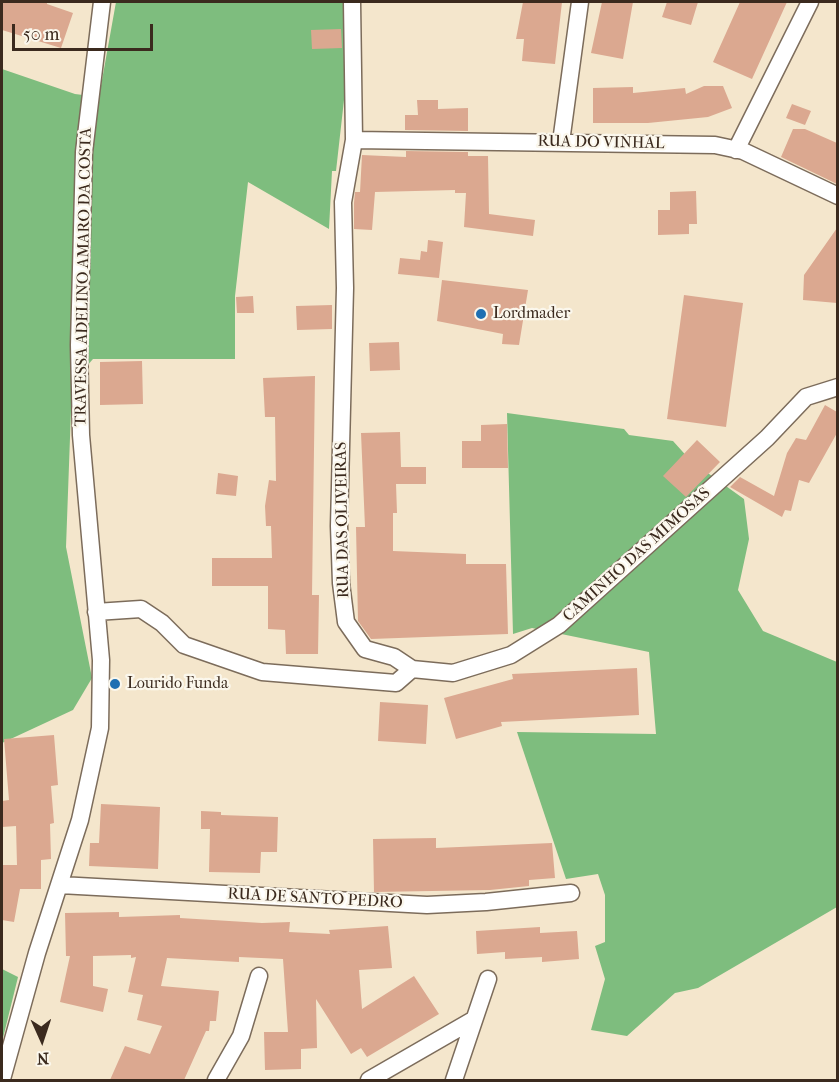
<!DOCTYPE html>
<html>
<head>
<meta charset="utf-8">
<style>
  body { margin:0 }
  #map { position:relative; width:839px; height:1082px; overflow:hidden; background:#f4e6cc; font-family:"IM FELL French Canon",serif }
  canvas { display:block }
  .frame { position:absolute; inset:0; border:3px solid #3b2a1e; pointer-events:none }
  .north { position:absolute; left:12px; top:1010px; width:60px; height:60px; -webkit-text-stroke:4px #fbf7ec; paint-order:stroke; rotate:177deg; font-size:16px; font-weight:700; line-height:24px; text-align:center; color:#3b2a1e }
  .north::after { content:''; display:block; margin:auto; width:21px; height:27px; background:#3b2a1e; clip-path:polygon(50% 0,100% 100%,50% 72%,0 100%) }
  .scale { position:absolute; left:12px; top:24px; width:141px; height:27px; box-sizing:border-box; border:3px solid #3b2a1e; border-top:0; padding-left:8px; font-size:18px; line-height:21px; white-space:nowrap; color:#3b2a1e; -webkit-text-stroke:4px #fbf7ec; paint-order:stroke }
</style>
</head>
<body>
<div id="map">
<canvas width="839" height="1082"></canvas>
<div class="frame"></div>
<div class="north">N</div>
<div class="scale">50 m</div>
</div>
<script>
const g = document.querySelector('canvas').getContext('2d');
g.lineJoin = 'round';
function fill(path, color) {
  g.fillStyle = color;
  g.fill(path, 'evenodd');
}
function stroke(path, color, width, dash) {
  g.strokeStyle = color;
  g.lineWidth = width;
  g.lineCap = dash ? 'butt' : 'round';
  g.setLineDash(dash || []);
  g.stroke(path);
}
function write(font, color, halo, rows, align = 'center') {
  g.font = font + ' "IM FELL French Canon",serif';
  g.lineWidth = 4.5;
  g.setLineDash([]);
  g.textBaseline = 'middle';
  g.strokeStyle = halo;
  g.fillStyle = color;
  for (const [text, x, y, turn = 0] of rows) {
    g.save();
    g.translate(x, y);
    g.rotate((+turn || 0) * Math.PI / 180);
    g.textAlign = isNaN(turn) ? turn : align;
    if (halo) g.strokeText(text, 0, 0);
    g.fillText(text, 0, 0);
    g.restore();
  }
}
fill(new Path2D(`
  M116 2H345L344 100 336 171H332L329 229 248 182 235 296V359H93L72 383 66 547 92 678 73 710 2 743V69L75 94 99 97Z
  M507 413 624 429 629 435 673 441 691 461 744 499 749 539 738 590 763 631 837 662V907L698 988 675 993 627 1036 591 1030 605 979 595 946 605 942V895L598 874 566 879 517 732 656 734 649 652 532 628 513 634Z
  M2 969 18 977 2 1042Z`), '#7ebd7e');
fill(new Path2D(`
  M2 2H47V4L73 13 61 48 2 30Z
  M523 2H562L555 64 522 61 524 39H516Z
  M602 2H633L623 59 591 53Z
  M667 2H698L691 25 662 17Z
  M740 2H787L752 79 713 62Z
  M341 29 342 48 312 49 311 30Z
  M704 86H723L732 108 708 117 648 123H593V88L633 87V93L685 88 686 94Z
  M417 100H438V109L468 108V131L405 130V115H418Z
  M792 104 811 111 805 125 786 118Z
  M793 129H805L837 143V184L781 157Z
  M406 151 468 152V156H488L489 214 535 220 533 236 464 227 466 193H455V190L375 192 372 230 354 229V203L355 192H360L362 155 406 157Z
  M696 191 697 224H689V234L658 235V210H670V192Z
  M837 228V303L803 300 804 275Z
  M428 240 443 242 439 278 398 274 400 258 420 260 421 251 427 252Z
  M442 280 528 290 519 345 502 344 503 334 437 321Z
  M684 295 743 303 726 427 667 419Z
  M253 296 254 313H237L236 297Z
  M332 305V329L297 330 296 306Z
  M399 342 400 370 370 371 369 343Z
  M142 361 143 404 100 405V362Z
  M315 376 312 595H319L318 654H286L285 630 268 629V586H212V558H272L271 526H266L265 506 269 480 276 481 275 417H265L263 378Z
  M825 405 837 412V433L809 483 799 480 791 511 785 510 782 517 730 487 740 477 774 496 787 453 796 438 806 440Z
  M507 424 508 468H462V441H481V425Z
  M400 432 401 467H426V484H396L397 513H393V551L466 554V564H506L508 634 371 639 358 621 356 527H365L361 433Z
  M697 440 720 462 686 497 663 476Z
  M218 473 238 476 236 496 216 494Z
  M637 668 639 715 501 722 502 726 456 739 444 698 513 679 512 674Z
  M380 702 428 705 426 744 378 741Z
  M54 735 58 785 51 786 54 823 50 824 51 859 41 860V889H20L14 922 2 920V865H17L16 826 2 827V801L9 800 4 739Z
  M101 804 160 807 158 869 89 866 90 843H99Z
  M201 811 221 812V815L278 817 277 852H261L260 873 209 872 210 829H201Z
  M436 838V848L552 843 555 878 529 880V886L490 890 374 892 373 839Z
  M119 912V917L180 915V918L262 923 290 922 289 932 330 934 329 930 388 926 392 968 359 970 362 1009 414 976 439 1014 367 1057 361 1048 351 1054 316 999 317 1048 301 1049V1069L265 1070 264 1032H288L283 959 239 957V962L167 958 161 986 219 991 216 1021H210L209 1031H206L184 1080H110L125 1046 150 1054 162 1026 137 1020 143 995 128 992 136 957 131 958V955L93 956V986L108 989 103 1012 60 1002 70 956H66L65 913Z
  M540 927V933L577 931 579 959 542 962V957L505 959V952L477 954 476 931Z`), '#dba890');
const minor = new Path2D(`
  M354 140 715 145 743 151 838 196
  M561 142 580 2
  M736 150 810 2
  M96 612 141 609 162 623 184 645 262 672 396 683 412 669 394 657 365 649 346 622 341 583 339 526 345 288 343 202 354 140 352 2
  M412 669 453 673 511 655 559 625 767 438 806 397 838 387
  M60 885 427 905 486 902 571 893
  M2 1079 37 953 80 820 100 728 101 660 81 435 79 345 84 152 102 2
  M216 1080 241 1036 259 976
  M369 1080 473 1020
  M454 1080 488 979`);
stroke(minor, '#7c6c5b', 19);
stroke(minor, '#fff', 16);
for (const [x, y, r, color] of [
  [481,314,6,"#1f6fb2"],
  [115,684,6,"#1f6fb2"]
]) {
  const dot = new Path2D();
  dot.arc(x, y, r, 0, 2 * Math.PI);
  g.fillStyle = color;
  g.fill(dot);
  stroke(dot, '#fbf7ec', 2);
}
write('16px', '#3b2a1e', '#fbf7ec', [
  ["RUA DO VINHAL",601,143,1],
  ["TRAVESSA ADELINO AMARO DA COSTA",84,277,-89],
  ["RUA DAS OLIVEIRAS",343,520,-91],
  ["CAMINHO DAS MIMOSAS",637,555,-42],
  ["RUA DE SANTO PEDRO",315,899,3]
]);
write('16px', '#3b2a1e', '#fbf7ec', [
  ["Lordmader",493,314],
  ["Lourido Funda",127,684]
], 'left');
</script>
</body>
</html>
